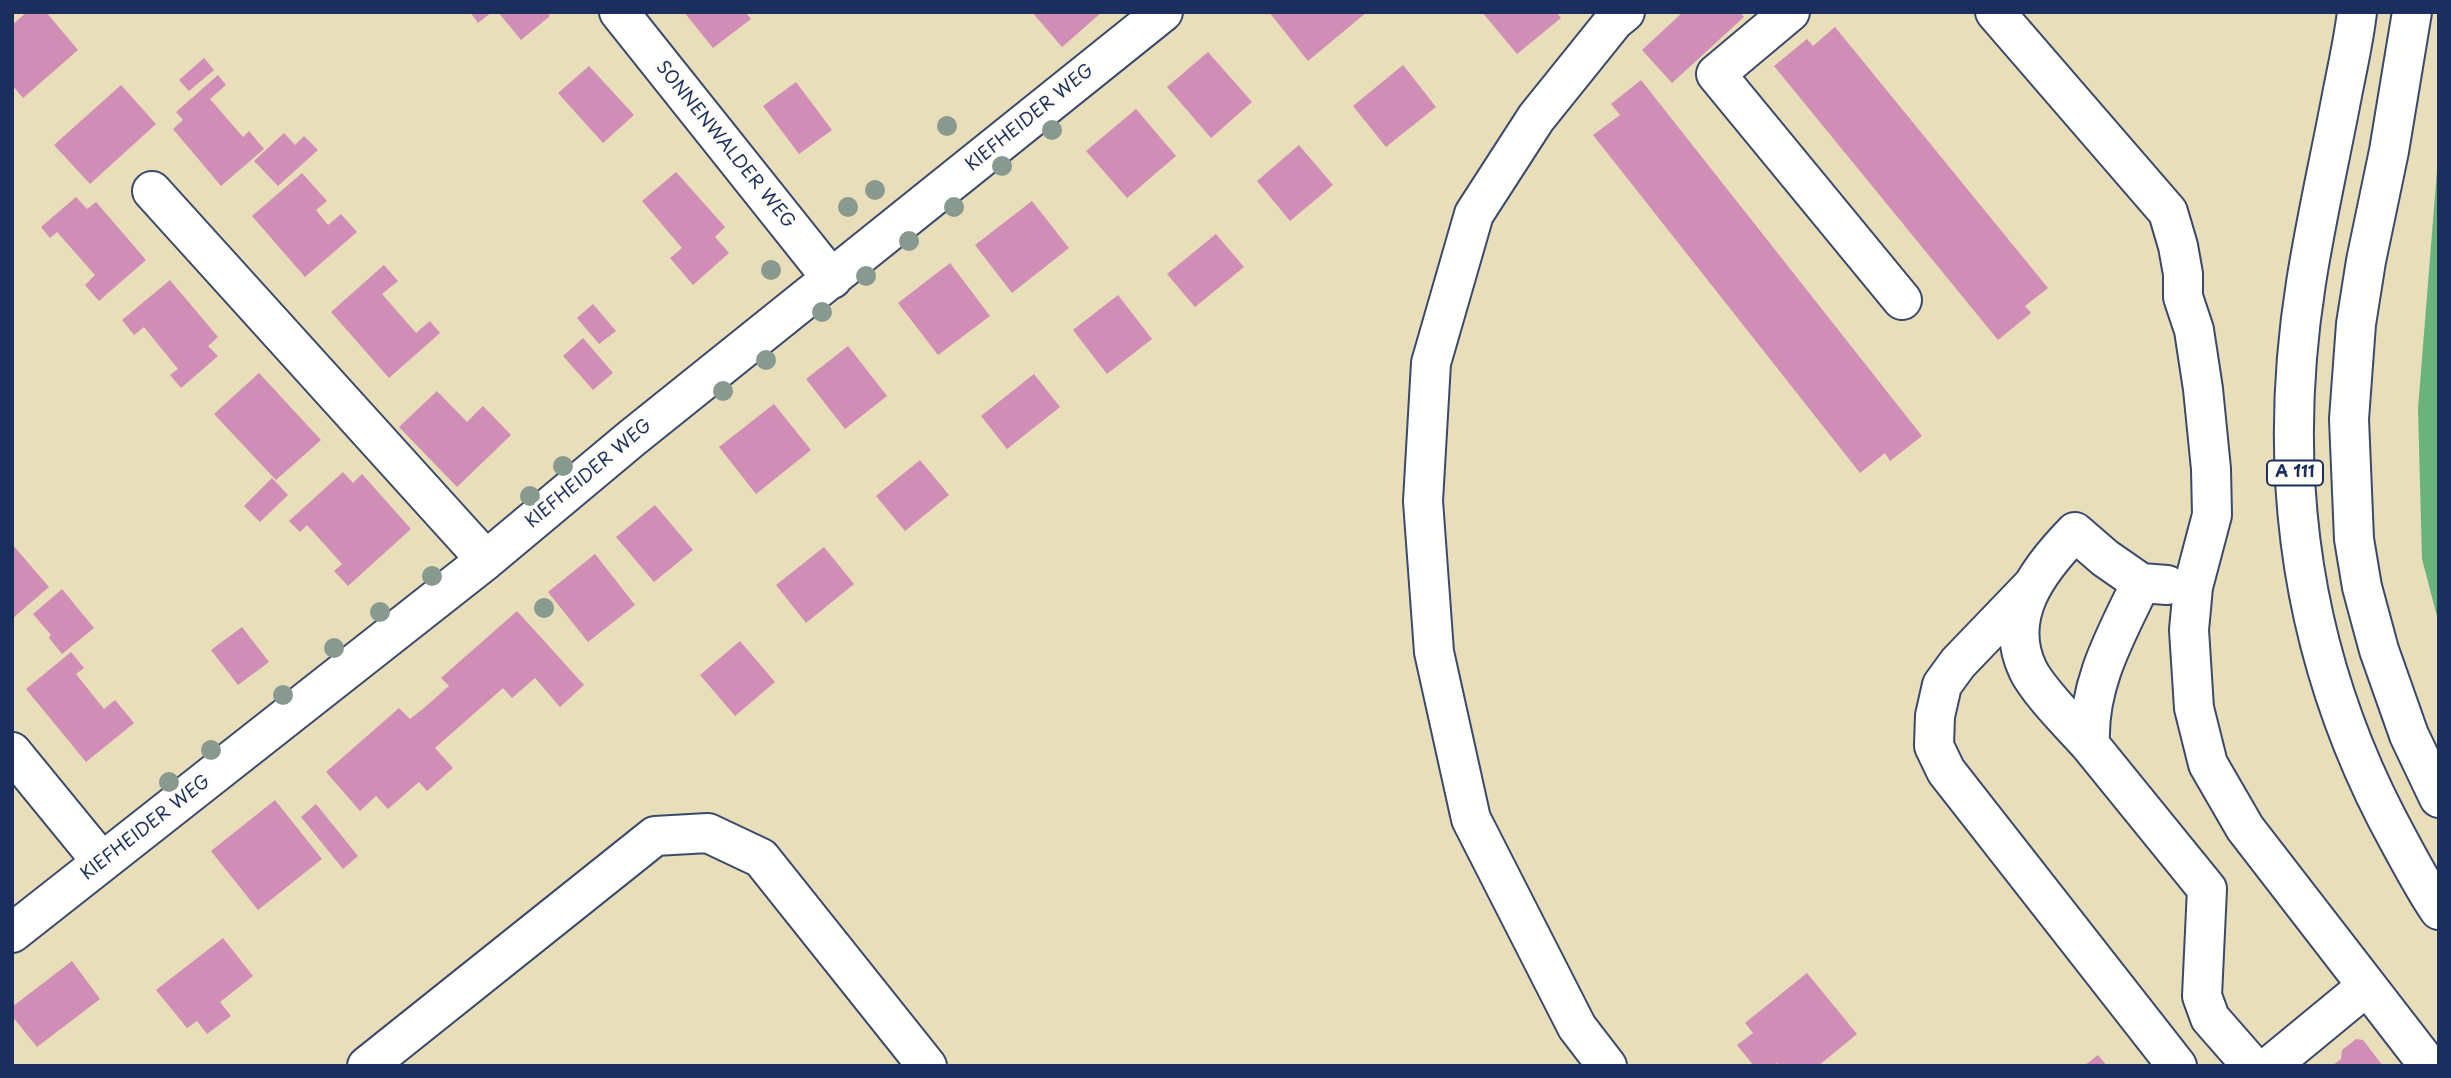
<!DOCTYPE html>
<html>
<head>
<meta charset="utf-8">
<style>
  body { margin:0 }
  #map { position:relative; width:2451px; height:1078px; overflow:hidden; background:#e8deb9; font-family:"Playpen Sans",sans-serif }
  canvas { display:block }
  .frame { position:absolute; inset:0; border:14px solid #1b2f5e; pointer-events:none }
</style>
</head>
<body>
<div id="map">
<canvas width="2451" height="1078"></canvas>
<div class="frame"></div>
</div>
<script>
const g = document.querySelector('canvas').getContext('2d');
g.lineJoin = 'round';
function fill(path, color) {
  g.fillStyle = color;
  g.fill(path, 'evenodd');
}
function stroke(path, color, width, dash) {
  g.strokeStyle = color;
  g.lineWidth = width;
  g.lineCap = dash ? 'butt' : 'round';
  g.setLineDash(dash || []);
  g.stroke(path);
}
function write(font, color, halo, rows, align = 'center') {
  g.font = font + ' "Playpen Sans",sans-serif';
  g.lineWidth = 7;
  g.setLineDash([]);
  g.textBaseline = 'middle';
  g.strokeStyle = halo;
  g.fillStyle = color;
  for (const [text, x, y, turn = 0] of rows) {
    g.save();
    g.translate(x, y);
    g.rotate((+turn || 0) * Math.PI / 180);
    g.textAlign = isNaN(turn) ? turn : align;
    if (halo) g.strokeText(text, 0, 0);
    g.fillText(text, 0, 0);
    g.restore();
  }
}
fill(new Path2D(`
  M2439 145V624L2422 559 2418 409Z`), '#6ab47c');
fill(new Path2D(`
  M27 12H46L78 50 23 98 12 85V25Z
  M470 12H492L478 23Z
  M498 12H547L550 16 521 40Z
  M684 12H745L751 19 713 48Z
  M1032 12H1102L1062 47Z
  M1269 12H1367L1308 61Z
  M1482 12H1556L1561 18 1517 54Z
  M1683 12H1740L1744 17 1672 83 1642 50Z
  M1835 27 2048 288 2025 306 2031 313 1998 340 1774 66 1807 39 1813 46Z
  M1208 52 1252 102 1211 138 1167 87Z
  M204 58 214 70 189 91 179 80Z
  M1403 65 1436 107 1386 147 1353 106Z
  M589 66 634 115 603 143 558 93Z
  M218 75 226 85 210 99 243 137 249 131 264 149 221 186 173 129 183 120 176 112Z
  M1641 80 1922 436 1890 461 1885 453 1860 473 1593 135 1620 115 1611 104Z
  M796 82 832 130 799 154 763 106Z
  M121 85 156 124 90 184 54 145Z
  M1136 109 1176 156 1127 198 1086 151Z
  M284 133 295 145 304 136 318 150 278 186 254 161Z
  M1299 145 1333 185 1290 221 1257 181Z
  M676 172 725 227 715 237 729 253 693 285 670 258 682 248 642 201Z
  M302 173 327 201 316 210 328 225 341 214 357 232 305 277 252 216Z
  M76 197 87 209 96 202 146 260 99 301 85 285 95 275 57 232 50 238 41 227Z
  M1032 201 1069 248 1012 293 975 245Z
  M1216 234 1244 267 1195 307 1167 274Z
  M950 263 990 316 938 355 898 303Z
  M384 265 398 281 382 294 416 333 430 321 440 333 389 378 331 312Z
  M170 280 218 337 208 346 218 356 181 388 170 375 178 369 144 327 134 335 122 320Z
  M1118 295 1152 339 1107 374 1073 330Z
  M593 304 616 331 599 344 577 318Z
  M583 338 613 373 593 390 563 356Z
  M848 346 887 396 845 429 806 379Z
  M259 373 321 440 276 480 214 414Z
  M1034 374 1060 407 1007 449 981 416Z
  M437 391 467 422 483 406 511 435 457 487 399 427Z
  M774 404 811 450 756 494 719 447Z
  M920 460 949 495 905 531 876 496Z
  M343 472 353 483 362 474 411 529 348 586 334 571 342 564 307 525 300 532 289 521Z
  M272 478 288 495 260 522 244 506Z
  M655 505 693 550 654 582 616 537Z
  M12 544 49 587 12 619Z
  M824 547 854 584 806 623 776 585Z
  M595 554 635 605 588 642 548 592Z
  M62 589 94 628 62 654 49 638 51 635 33 614Z
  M517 611 584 685 560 707 535 678 512 698 503 688 435 748 453 768 427 791 419 782 388 809 376 796 360 811 326 772 399 708 410 719 424 708 449 686 441 678Z
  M242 627 269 662 238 685 211 650Z
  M740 641 775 682 735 716 700 675Z
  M71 652 84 668 76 674 104 709 115 700 134 723 86 762 26 689Z
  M275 800 322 859 258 910 211 851Z
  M316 804 358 856 343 869 301 817Z
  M223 938 253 976 220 1002 231 1016 207 1034 197 1021 187 1028 156 990Z
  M72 961 100 999 37 1047 12 1016V1007Z
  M1807 973 1857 1034 1818 1066H1779L1777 1063 1773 1066H1754L1737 1045 1753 1033 1745 1023Z
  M2356 1039 2363 1040 2383 1066H2332L2341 1059 2342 1050Z
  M2098 1055 2107 1066H2084Z`), '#d08db6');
const minor = new Path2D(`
  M619 12 832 279
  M1790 12 1716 74 1902 300
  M1995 12 2168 212 2178 246 2183 274V297L2194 330 2203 389 2211 469 2212 515 2193 587 2189 630 2194 708 2208 764 2245 828 2429 1066
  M152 191 486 560
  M2141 583C2116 635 2087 685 2090 745L2207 889 2202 996 2210 1018 2252 1066
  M2032 586 1958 663 1942 685 1935 716 1934 746 1946 771 2177 1066
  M2090 745C2073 726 2038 691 2028 670 2002 616 2039 569 2075 532L2105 558 2141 583 2167 585
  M12 752 102 862
  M12 933 486 560 632 438 1163 12
  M367 1066 655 836 708 833 761 858 927 1066
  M1607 1066 1577 1027 1471 819 1434 652 1423 501 1431 363 1474 214 1536 118 1614 21 1625 12
  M2270 1066 2367 986`);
const highway = new Path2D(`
  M2357 12C2354 38 2348 65 2343 90 2331 154 2316 219 2306 283 2275 479 2303 667 2399 841 2412 865 2424 888 2439 910
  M2412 12 2389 151 2366 261 2356 324 2349 419 2354 539 2362 587 2379 650 2409 735 2439 798`);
stroke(minor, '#3a496c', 42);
stroke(highway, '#3a496c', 42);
stroke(minor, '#fff', 38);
stroke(highway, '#fff', 38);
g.fillStyle = '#889990';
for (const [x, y] of [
  [947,126],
  [1052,130],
  [1002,166],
  [875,190],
  [848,207],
  [954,207],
  [909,241],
  [771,270],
  [866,276],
  [822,312],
  [766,360],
  [723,391],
  [563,466],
  [530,496],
  [432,576],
  [544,608],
  [380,612],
  [334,648],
  [283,695],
  [211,750],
  [169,782]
]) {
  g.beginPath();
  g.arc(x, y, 10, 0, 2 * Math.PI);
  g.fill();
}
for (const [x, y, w] of [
  [2295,473,56]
]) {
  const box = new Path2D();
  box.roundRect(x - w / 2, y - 12.5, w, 25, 5);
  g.fillStyle = '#fdfcf7';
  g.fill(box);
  stroke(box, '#1b2f5e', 2);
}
write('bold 16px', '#1b2f5e', null, [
  ["A 111",2295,473]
]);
write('18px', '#1b2f5e', '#fdfcf7', [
  ["KIEFHEIDER WEG",1030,118,-39],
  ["SONNENWALDER WEG",725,145,51],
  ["KIEFHEIDER WEG",589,474,-40],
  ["KIEFHEIDER WEG",146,828,-38]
]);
</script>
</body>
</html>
